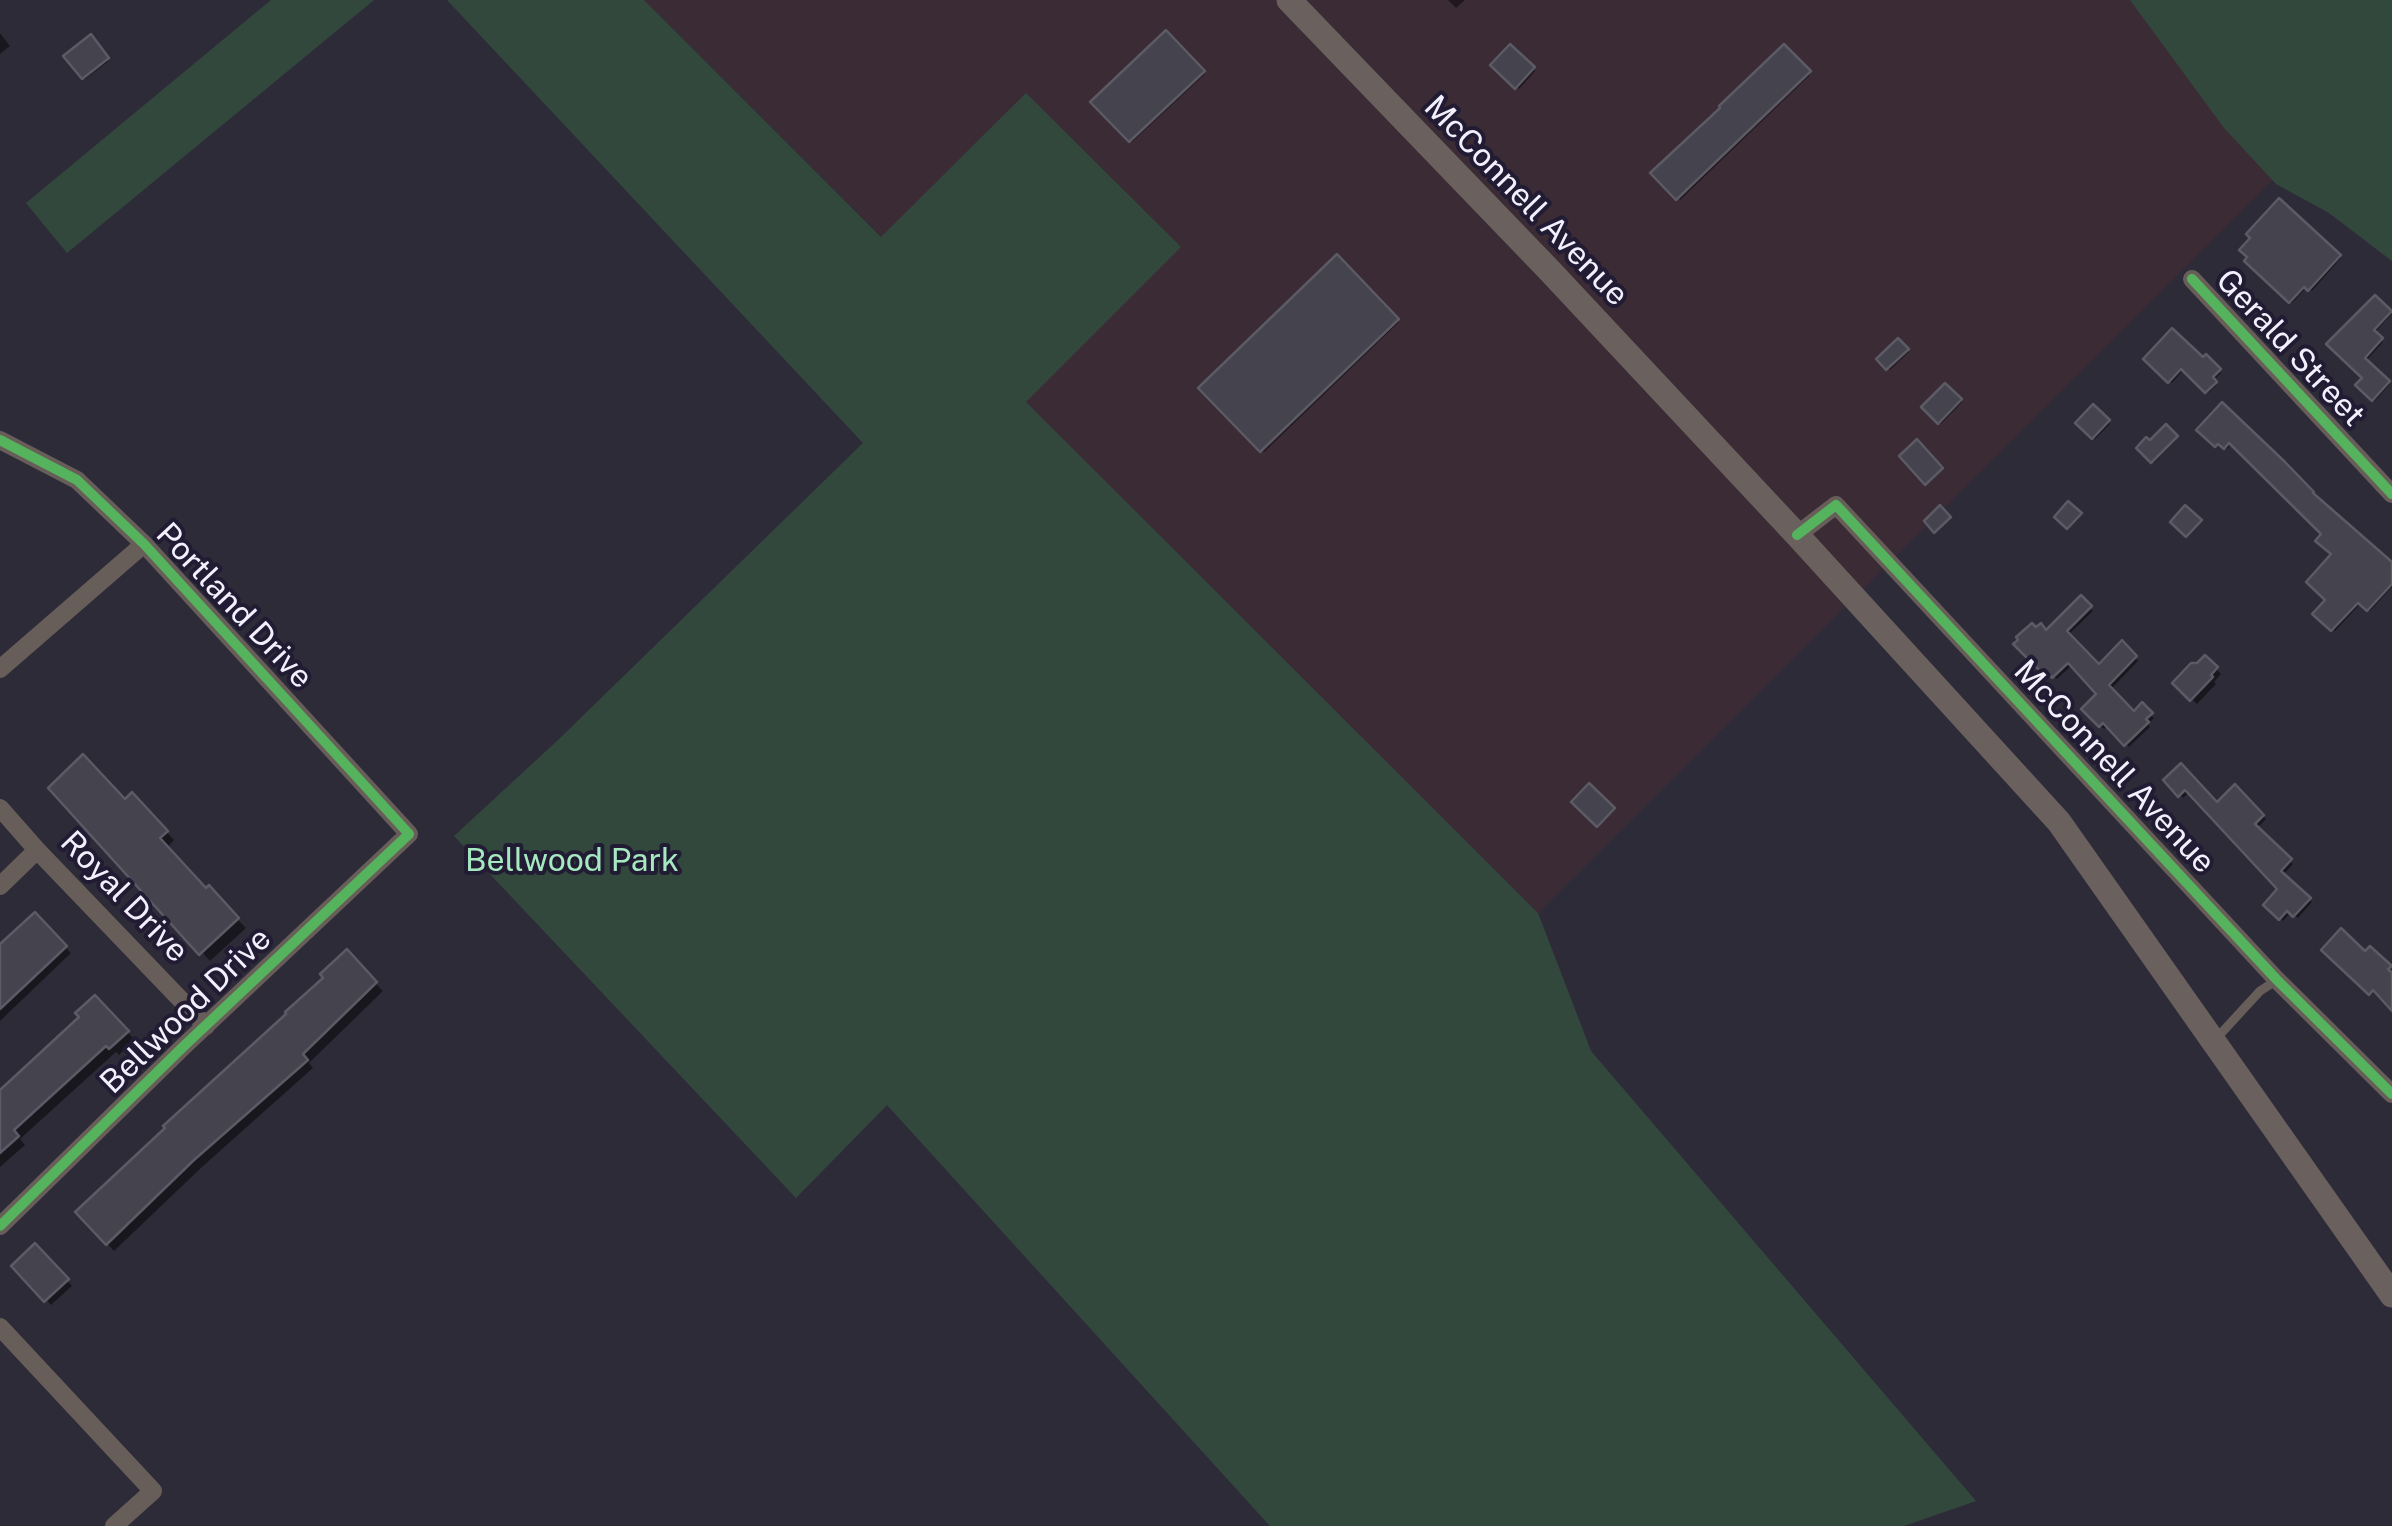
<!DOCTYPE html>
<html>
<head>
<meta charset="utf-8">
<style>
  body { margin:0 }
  canvas { display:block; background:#2e2b38 }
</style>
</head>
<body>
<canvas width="2392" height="1526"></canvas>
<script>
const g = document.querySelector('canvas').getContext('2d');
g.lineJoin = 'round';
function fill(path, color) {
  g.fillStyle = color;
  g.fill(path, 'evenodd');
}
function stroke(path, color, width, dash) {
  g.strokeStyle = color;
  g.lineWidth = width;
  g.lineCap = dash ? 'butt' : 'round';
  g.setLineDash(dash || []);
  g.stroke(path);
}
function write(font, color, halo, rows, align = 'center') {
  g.font = font + ' "Public Sans",sans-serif';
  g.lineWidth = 8;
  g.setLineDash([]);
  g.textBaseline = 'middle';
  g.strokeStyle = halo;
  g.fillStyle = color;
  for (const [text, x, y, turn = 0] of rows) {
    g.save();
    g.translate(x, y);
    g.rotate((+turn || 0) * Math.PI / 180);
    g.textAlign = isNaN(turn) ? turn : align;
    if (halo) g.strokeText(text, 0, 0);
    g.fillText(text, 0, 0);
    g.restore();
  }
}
fill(new Path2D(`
  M644 0H2210L2332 121 1538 913 1025 402 1180 247 1026 94 882 237Z`), '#3b2b35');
fill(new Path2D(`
  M271 0H374L67 253 26 203Z
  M447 0H644L881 237 1026 93 1181 247 1026 402 1538 913 1591 1051 1976 1501 1904 1526H1270L887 1105 796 1198 454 836 557 741 863 443Z
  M2130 0H2392V261L2329 213 2276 184 2224 128Z`), '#33483d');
fill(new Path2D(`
  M1448 0H1465L1456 8Z
  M0 33 10 46 0 54Z
  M1166 33 1205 74 1132 142 1094 102Z
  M91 37 109 61 85 79 67 56Z
  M1784 47 1810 75 1680 200 1654 173Z
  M1510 48 1535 71 1519 89 1494 65Z
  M2280 201 2341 258 2312 291 2307 287 2292 303 2247 260Z
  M1337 257 1399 322 1264 452 1202 388Z
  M2375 298 2392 314 2374 333 2383 342 2365 362 2390 384 2375 401 2359 385 2365 378 2330 344Z
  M1898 341 1909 352 1890 370 1879 359Z
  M2206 358 2221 373 2213 381 2217 385 2208 393 2184 369 2172 383 2147 359 2203 360Z
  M1945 386 1962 402 1941 424 1925 407Z
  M2222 405 2314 495 2392 566V587L2370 611 2361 603 2335 631 2316 614 2329 600 2334 554 2325 534 2232 443 2227 449 2221 444 2218 447 2200 429Z
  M2093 408 2110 424 2095 439 2078 423Z
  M2166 428 2177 439 2154 463 2139 448 2150 444Z
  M2081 599 2093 611 2068 635 2099 667 2122 644 2138 661 2110 690 2134 714 2142 706 2154 718 2148 724 2150 727 2129 747 2108 725 2104 729 2084 709 2100 694 2073 664 2057 679 2053 675 2049 678 2026 655Z
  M2205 658 2221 674 2214 682 2216 684 2197 704 2175 683Z
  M2181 767 2217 805 2235 788 2266 819 2256 829 2293 864 2283 875 2312 902 2298 918 2291 912 2283 921 2266 905 2280 889 2190 791 2183 798 2166 781Z
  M51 788 140 804 174 840 167 848 246 928 210 961Z
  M35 915 71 953 0 1021V952Z
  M346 953 383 991 309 1063 313 1068 202 1167 114 1251 78 1213 326 978Z
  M95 998 135 1040 119 1055 116 1052 20 1139 25 1145 0 1167V1092L82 1017Z
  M35 1246 72 1286 51 1305 14 1266Z`), '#0007');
const building = new Path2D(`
  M1166 30 1205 71 1129 142 1090 102Z
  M91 34 109 58 82 79 63 56Z
  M1510 44 1535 67 1515 89 1490 65Z
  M1784 44 1811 71 1676 200 1650 173 1720 108 1719 106Z
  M2279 198 2341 255 2308 291 2304 287 2289 303 2244 261 2247 257 2239 250 2250 238 2246 234Z
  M1337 254 1399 319 1260 452 1198 388Z
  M2375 295 2392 311 2374 330 2383 338 2365 358 2390 381 2372 401 2355 385 2362 378 2326 344Z
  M2172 328 2203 357 2206 354 2221 369 2213 377 2217 382 2205 393 2181 369 2168 383 2143 359Z
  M1898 338 1909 349 1886 370 1876 359Z
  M1945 383 1962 399 1938 424 1921 407Z
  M2222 402 2285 462 2314 492 2313 493 2392 562V584L2367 611 2358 603 2331 631 2312 614 2325 600 2306 582 2331 554 2315 541 2321 534 2229 443 2224 449 2218 444 2215 447 2196 430Z
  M2093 404 2110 420 2092 439 2075 423Z
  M2166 424 2178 436 2151 463 2136 448 2146 437 2150 440Z
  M1917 439 1943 468 1925 485 1899 456Z
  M2068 501 2082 513 2067 529 2054 517Z
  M1940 505 1951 517 1934 533 1924 521Z
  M2185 505 2202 520 2186 537 2170 522Z
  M2081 595 2092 606 2067 631 2099 664 2122 640 2137 656 2109 685 2134 711 2142 702 2153 713 2146 719 2149 722 2124 746 2103 723 2099 727 2081 709 2096 694 2068 663 2052 678 2048 673 2045 676 2013 644 2018 640 2016 637 2032 623 2036 627 2041 623 2046 630Z
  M2205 655 2218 667 2211 675 2213 677 2190 701 2172 683 2191 663H2197Z
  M83 754 125 799 132 792 168 831 160 838 206 888 209 885 239 918 199 955 48 788Z
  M2181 763 2217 802 2235 784 2264 815 2255 824 2292 859 2281 871 2311 898 2293 917 2287 911 2279 920 2263 905 2277 889 2185 790 2178 797 2163 780Z
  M1589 783 1615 808 1597 827 1571 802Z
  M35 912 67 946 0 1009V944Z
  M2341 928 2365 951 2370 946 2392 966 2388 969 2392 973V1011L2373 990 2369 995 2321 950Z
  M347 949 377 982 303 1054 308 1060 194 1160 106 1245 75 1212 165 1128 163 1126 286 1014 285 1012 323 978 320 974Z
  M95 995 129 1031 109 1049 106 1046 14 1130 19 1136 0 1153V1090L79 1017 75 1013Z
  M35 1243 69 1279 44 1302 11 1266Z`);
fill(building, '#44434e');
stroke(building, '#5b5a65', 2.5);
stroke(new Path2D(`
  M2214 1041 2260 991 2277 980`), '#685e59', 9);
stroke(new Path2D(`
  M2192 279 2392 494
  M0 440 77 480 144 544 409 834 185 1045 0 1226
  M1797 535 1836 505 2277 980 2392 1094
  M0 669 144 544
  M0 808 37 850 206 1026
  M0 886 37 850
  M0 1327 153 1491 114 1526`), '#685e59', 18);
stroke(new Path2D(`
  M1289 0 1550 271 1797 535 2059 822 2392 1295`), '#6a605d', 25);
stroke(new Path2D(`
  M2192 279 2392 494
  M0 440 77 480 144 544 409 834 185 1045 0 1226
  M1797 535 1836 505 2277 980 2392 1094`), '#56b35d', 10);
write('32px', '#f3f0fd', '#211c33', [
  ["McConnell Avenue",1526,201,46],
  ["Gerald Street",2290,348,47],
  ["Portland Drive",234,606,47],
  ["McConnell Avenue",2114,767,47],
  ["Royal Drive",124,897,46],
  ["Bellwood Drive",186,1011,-44]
]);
write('32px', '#a6e9c1', '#211c33', [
  ["Bellwood Park",572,861]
]);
</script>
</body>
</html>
